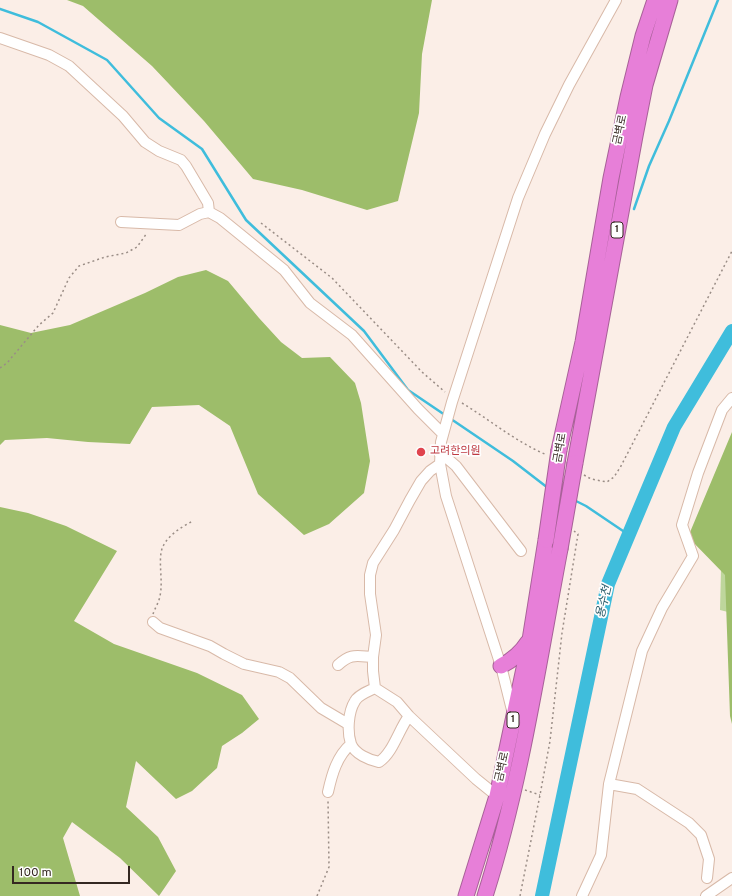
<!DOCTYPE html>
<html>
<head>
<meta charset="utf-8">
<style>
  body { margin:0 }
  #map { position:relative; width:732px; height:896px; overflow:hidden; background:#fbeee7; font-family:Overpass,sans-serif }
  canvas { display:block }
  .scale { position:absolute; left:12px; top:866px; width:118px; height:18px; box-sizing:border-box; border:2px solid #342821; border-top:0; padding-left:5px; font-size:12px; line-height:14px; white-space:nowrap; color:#342821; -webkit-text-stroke:3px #fefefe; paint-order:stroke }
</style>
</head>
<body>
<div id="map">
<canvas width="732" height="896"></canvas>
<div class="scale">100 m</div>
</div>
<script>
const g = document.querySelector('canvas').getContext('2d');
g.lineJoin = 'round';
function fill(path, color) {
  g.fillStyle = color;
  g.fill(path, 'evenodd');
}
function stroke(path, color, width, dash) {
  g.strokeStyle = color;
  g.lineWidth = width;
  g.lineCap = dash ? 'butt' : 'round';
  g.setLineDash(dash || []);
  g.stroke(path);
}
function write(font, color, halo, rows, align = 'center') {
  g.font = font + ' Overpass,"Noto Sans KR",sans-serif';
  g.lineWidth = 3.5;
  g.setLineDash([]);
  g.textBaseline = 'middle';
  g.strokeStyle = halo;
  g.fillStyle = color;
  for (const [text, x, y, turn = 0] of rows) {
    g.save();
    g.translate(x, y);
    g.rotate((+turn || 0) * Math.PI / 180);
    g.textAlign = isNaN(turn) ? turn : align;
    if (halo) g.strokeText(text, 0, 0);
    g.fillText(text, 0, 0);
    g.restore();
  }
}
fill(new Path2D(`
  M732 569V613L720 610 721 570Z`), '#bed69c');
fill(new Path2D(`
  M67 0H432L422 54 419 113 398 201 367 210 302 190 253 179 204 121 152 66 83 6Z
  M206 270 228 281 259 318 281 342 302 358 330 357 355 383 361 403 370 461 364 493 329 524 304 535 258 494 230 426 199 405 152 407 130 444 88 442 47 438 5 440 0 445V325L31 333 70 325 145 293 178 277Z
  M732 432V724L730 716 725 575 688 537Z
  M0 507 28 513 66 526 117 551 74 621 114 644 197 673 242 695 259 719 242 733 222 746 217 768 192 791 176 799 136 761 126 807 158 837 176 871 159 896 120 858 72 822 63 838 80 896H0Z`), '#9dbd6a');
stroke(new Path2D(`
  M0 9 38 22 107 60 159 118 202 149 246 220 364 331 408 390 445 415
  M634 209 649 166 669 121 718 0
  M451 419 513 461 548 488
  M574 500 586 506 629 535`), '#3fbddc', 2.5);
stroke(new Path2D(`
  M542 896 608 584 674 427 732 331`), '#3fbddc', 14);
const minor = new Path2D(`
  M0 38 49 55 69 66 123 116 145 142 159 151 181 160 186 166 208 203 209 212
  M121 222 179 225 200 214 209 212 220 218 284 270 310 303 352 335 418 409 443 434
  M440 455 449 460 456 466 521 551
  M440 464 430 471 421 481 410 500 394 530 373 563 370 575V594L376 635 373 657V671L375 688 397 702 409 716 476 779 497 796
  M153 622 160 628 210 646 224 654 244 664 279 672 290 678 321 708 348 724
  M338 665C351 653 356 656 373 657
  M375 688C369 691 358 695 355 701 348 712 347 732 351 744 355 754 369 760 379 762 393 753 399 729 409 716
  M513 714 501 666 446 496 440 464 441 442 452 402 518 198 545 134 569 85 616 0
  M328 792C332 774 337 756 351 744
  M707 878 709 859 701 835 689 823 637 789 609 784 642 651 662 608 693 556 682 525 698 473 722 410 732 398
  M582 896 601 855 609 784
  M706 896 732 878`);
const highway = new Path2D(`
  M559 450 583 342 611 178 628 97 643 36 655 0
  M575 463 635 136 645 85 670 0
  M501 666C513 660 521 653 528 642
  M466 896 497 796 530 640 546 540
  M485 896C521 783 538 665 560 549`);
stroke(minor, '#d8b9a8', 12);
stroke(highway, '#a86198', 17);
stroke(new Path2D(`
  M261 223 332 278 422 372 445 392
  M0 368 7 363 39 325 53 313 69 278 79 266 105 257 126 253 137 247 147 233
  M462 403C490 420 516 442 547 455
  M584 475 591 479 607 482 614 477 621 466 732 251
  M153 614C155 608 159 602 160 596 163 582 159 567 161 553 163 538 181 527 193 521
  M525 790 540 795
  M317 896 329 867 328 800
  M520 896 540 795 550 741 562 633 578 534 574 531`), '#9a8d86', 1.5, [2, 3]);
stroke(minor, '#fff', 10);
stroke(highway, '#e77fd8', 15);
const highwayBridge = new Path2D(`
  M546 540 559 450
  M560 549 575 463`);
stroke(highwayBridge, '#a86198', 17, []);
stroke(highwayBridge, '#e77fd8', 15);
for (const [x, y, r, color] of [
  [421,452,5,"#e0444e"]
]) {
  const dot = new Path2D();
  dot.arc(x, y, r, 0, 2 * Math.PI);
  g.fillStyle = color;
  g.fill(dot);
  stroke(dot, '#fefefe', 1.5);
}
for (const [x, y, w] of [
  [617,230,12],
  [513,720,12]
]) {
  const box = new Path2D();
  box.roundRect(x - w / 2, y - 8, w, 16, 3);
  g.fillStyle = '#fefefe';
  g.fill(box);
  stroke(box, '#342821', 1);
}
write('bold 10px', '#342821', null, [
  ["1",617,230],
  ["1",513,720]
]);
write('11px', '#342821', '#fefefe', [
  ["금벽로",621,130,-78],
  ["금벽로",561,448,-80],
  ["금벽로",503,767,-78]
]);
write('11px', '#be3a42', '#fefefe', [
  ["고려한의원",430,452]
], 'left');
write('italic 12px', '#285b68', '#fefefe', [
  ["용수천",605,602,-77]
]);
</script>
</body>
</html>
